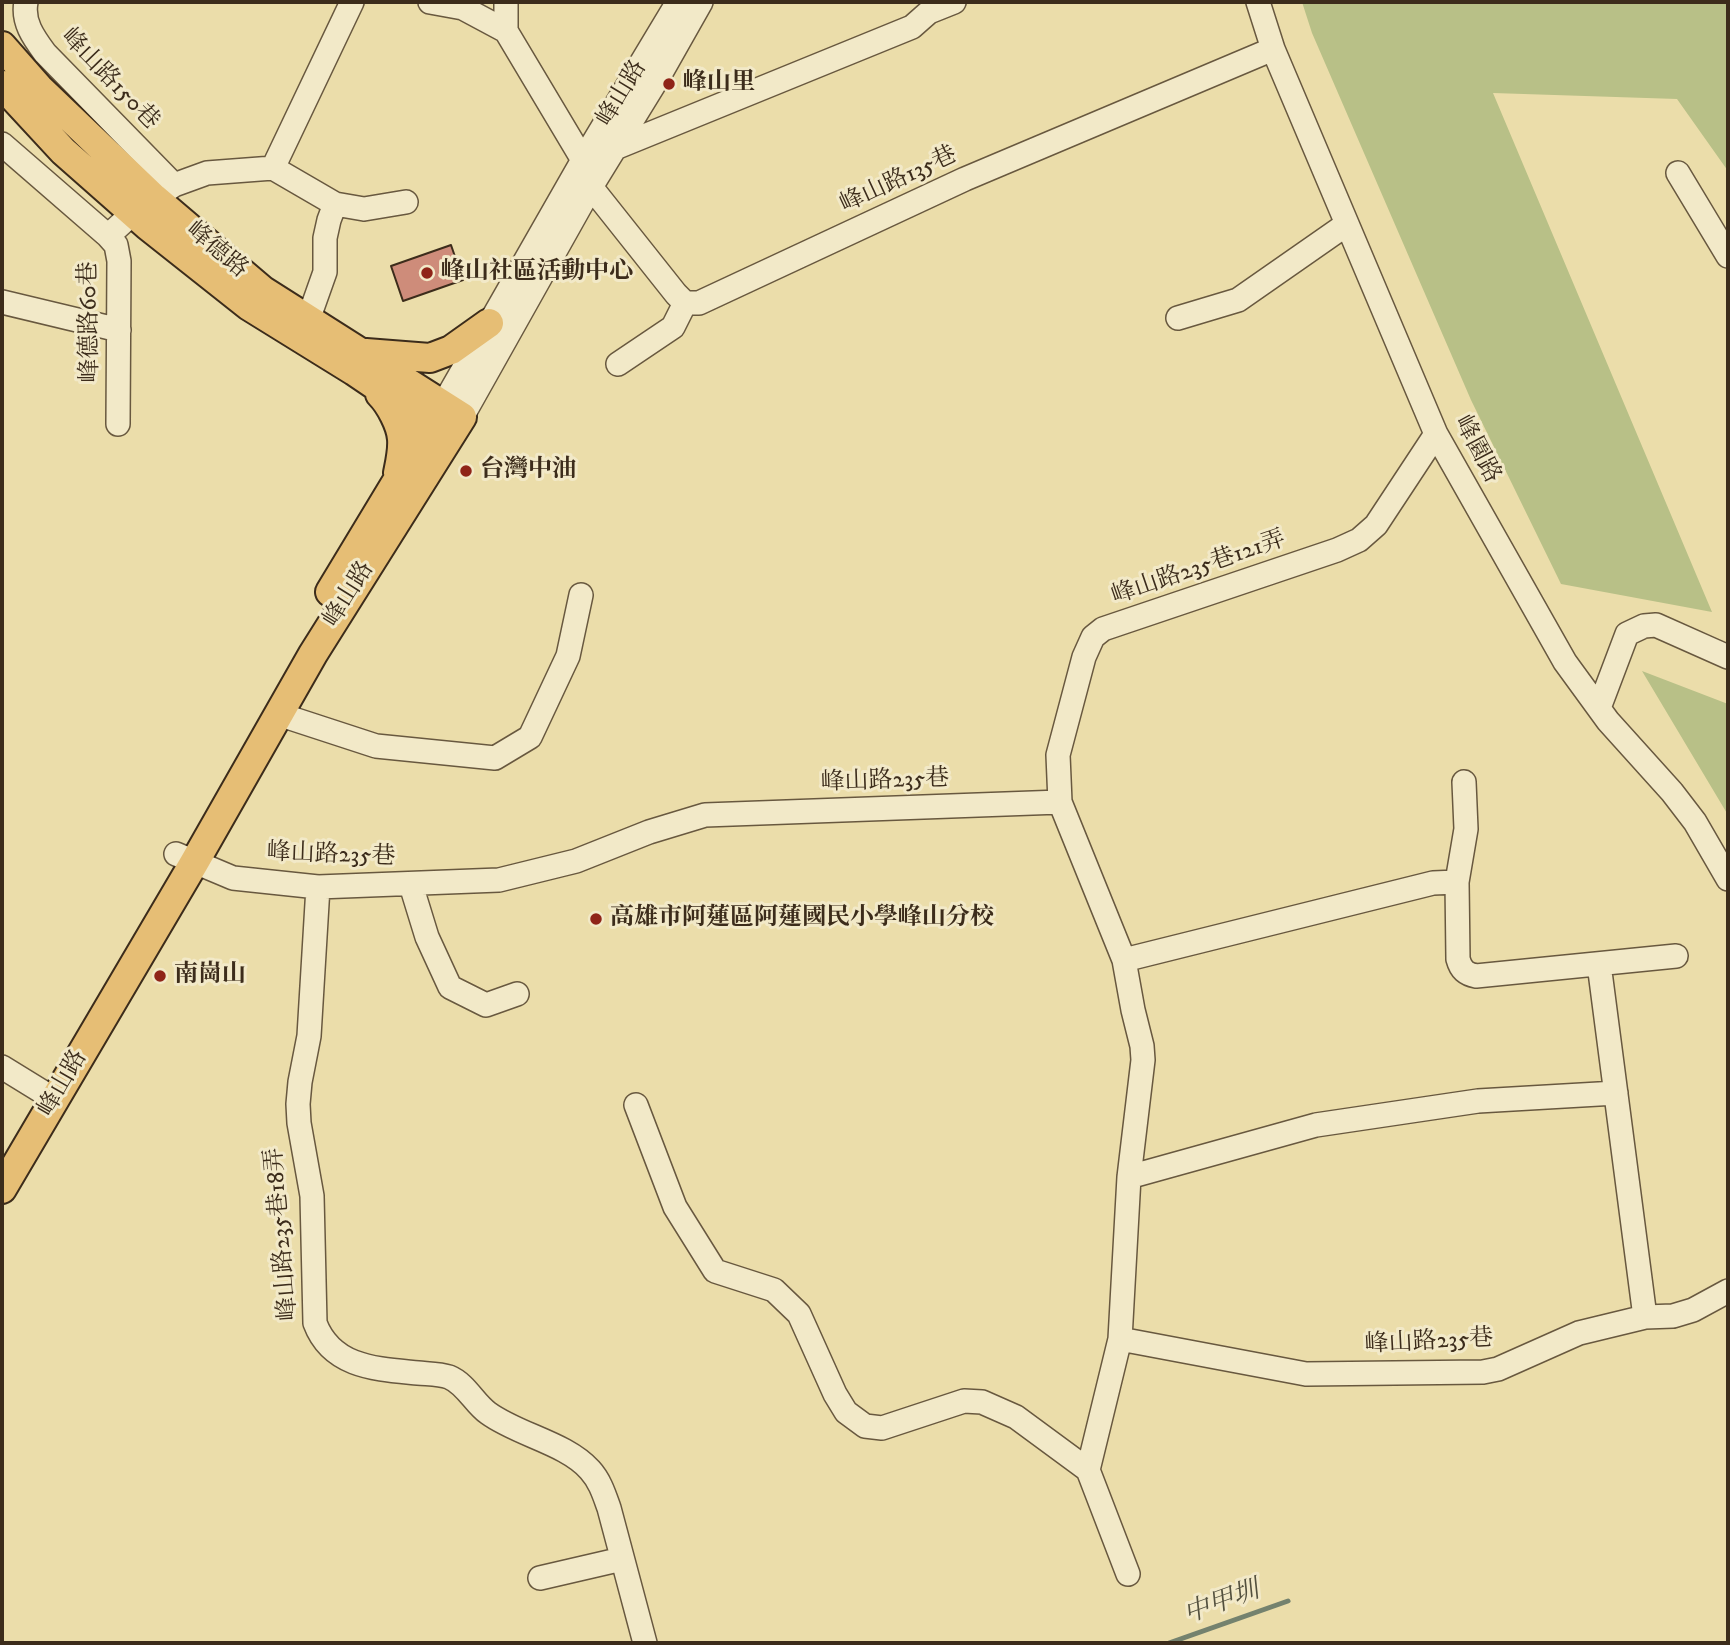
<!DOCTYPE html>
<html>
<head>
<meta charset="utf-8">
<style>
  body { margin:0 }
  #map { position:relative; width:1730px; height:1645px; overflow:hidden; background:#ebddaa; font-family:"IM FELL DW Pica",serif }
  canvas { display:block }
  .frame { position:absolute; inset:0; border:4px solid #3c2c1b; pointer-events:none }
</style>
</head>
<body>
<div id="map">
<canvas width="1730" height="1645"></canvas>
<div class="frame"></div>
</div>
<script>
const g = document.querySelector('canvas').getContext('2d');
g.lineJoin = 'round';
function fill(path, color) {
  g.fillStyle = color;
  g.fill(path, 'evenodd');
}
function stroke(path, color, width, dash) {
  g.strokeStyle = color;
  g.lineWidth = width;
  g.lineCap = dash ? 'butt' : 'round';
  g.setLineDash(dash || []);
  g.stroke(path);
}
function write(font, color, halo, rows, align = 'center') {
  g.font = font + ' "IM FELL DW Pica","Noto Serif TC",serif';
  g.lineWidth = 6;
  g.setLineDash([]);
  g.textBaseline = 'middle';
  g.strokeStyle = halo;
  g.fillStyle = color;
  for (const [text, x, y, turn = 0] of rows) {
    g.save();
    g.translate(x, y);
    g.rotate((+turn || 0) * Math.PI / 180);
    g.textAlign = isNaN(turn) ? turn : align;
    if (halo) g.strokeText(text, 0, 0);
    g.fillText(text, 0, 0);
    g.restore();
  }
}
fill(new Path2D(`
  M1302 2H1728V171L1677 99 1493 93 1712 612 1561 584 1471 400 1312 33Z
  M1642 671 1728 704V815Z`), '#b8c087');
stroke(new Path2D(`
  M1169 1643 1288 1601`), '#74826e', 5);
const building = new Path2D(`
  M451 245 463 280 403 301 391 266Z`);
fill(building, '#ce8c7a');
stroke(building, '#3c2c1b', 2);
const minor = new Path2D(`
  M26 2C22 22 34 38 45 53L174 185
  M430 2 463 8 506 31 583 160
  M1258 2 1273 49 1436 434 1565 662 1608 721 1672 792 1695 822 1728 879
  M506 31V2
  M2 144 108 236 116 245 119 261 118 424
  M612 147 615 148 912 27 929 12 954 2
  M273 168 352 2
  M1678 173 1728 256
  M591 187 676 294 685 303H699L965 179 1273 49
  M108 236 133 213 174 185 207 173 273 168 335 204 364 209 406 202
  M2 302 119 330
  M1178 318 1238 300 1347 224
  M308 320 325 272V238L329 220 335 204
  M618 364 673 327 685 303
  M443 405 583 160 678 2
  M462 417 591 187 658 78 701 2
  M1599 708 1627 634 1644 626 1656 625 1728 657
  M278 714 376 746 495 758 530 737 568 656 581 595
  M1464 782 1466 829 1457 882 1458 959C1461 970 1466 974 1476 976L1676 956
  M176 854 233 878 318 887 499 880 576 861 649 832 705 815 1060 802
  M411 885 427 937 450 987 486 1005 517 994
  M318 887 309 1036 300 1082 298 1104 299 1123 312 1196 315 1323C332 1368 377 1369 418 1373 428 1374 440 1374 449 1377 466 1384 474 1403 488 1413 518 1435 566 1443 590 1470 600 1481 604 1494 609 1508L645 1643
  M1124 960 1433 883 1457 882
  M1599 964 1645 1317
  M2 1067 54 1099
  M636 1105 675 1207 715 1271 774 1290 799 1314 835 1394 846 1412 865 1426 882 1428 964 1401 982 1402 1016 1417 1088 1470
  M1129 1177 1316 1125 1478 1101 1616 1093
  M1120 1339 1306 1374 1483 1372 1498 1369 1579 1333 1645 1317 1673 1316 1693 1310 1728 1291
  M1128 1574 1088 1470 1120 1339 1129 1177 1143 1060 1142 1046 1133 1010 1124 960 1060 802 1058 755 1084 657 1093 637 1103 629 1337 550 1359 540 1376 525 1436 434
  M540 1578 622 1559`);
const major = new Path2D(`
  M2 46 39 88 154 198 262 290 462 417 313 654 194 863 2 1189
  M2 85 63 151 148 226 249 306 354 371 447 434
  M366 353 430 358 451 350 489 323
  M380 394C390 404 401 425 402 439 403 450 400 463 398 473
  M330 592 443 405`);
stroke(minor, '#68583f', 26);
stroke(major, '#3c2c1b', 32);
stroke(minor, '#f2e9c8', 23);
stroke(major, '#e6be75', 28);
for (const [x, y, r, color] of [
  [669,84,7,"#8f2418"],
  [427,273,7,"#8f2418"],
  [466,471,7,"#8f2418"],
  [596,919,7,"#8f2418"],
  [160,976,7,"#8f2418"]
]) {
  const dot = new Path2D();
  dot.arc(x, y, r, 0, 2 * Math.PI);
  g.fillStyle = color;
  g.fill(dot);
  stroke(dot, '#f2e9c8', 2.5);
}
write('24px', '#3c2c1b', '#f2e9c8', [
  ["峰山路150巷",109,80,46],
  ["峰山路",623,94,-59],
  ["峰山路135巷",899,181,-25],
  ["峰德路",216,251,40],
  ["峰德路60巷",91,322,-91],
  ["峰園路",1476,450,62],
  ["峰山路235巷121弄",1199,569,-19],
  ["峰山路",350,595,-58],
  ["峰山路235巷",885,782,-2],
  ["峰山路235巷",331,856,2],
  ["峰山路",64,1084,-60],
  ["峰山路235巷18弄",283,1234,-95],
  ["峰山路235巷",1429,1343,-3]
]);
write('bold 24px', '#3c2c1b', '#f2e9c8', [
  ["峰山里",683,84],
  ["峰山社區活動中心",441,273],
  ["台灣中油",480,471],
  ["高雄市阿蓮區阿蓮國民小學峰山分校",610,919],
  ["南崗山",174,976]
], 'left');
write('italic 26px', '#53503e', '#f2e9c8', [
  ["中甲圳",1222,1604,-20]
]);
</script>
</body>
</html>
